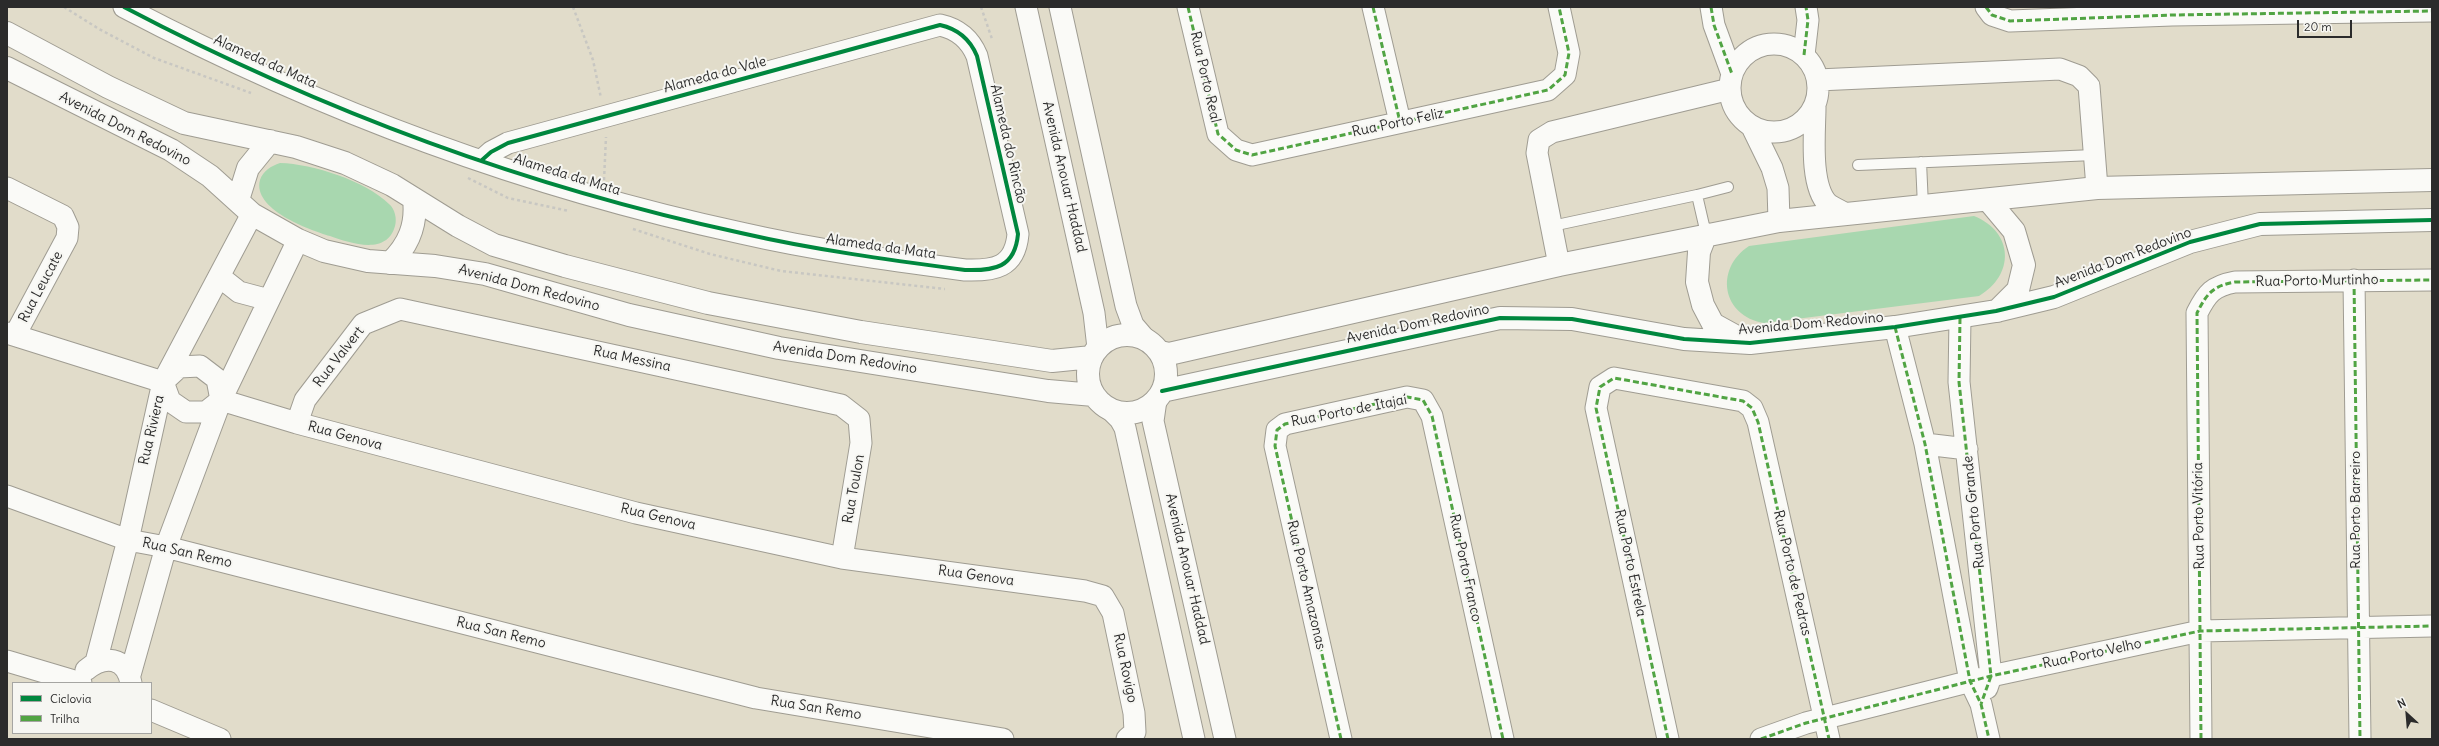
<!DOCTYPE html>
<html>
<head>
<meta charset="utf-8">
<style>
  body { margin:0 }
  #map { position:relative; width:2439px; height:746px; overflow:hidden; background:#e1dcca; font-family:Delius,sans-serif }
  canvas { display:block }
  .frame { position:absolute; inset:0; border:8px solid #2b2b2b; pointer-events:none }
  .legend { position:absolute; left:12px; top:682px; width:140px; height:52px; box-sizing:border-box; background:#f6f6f2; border:1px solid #a5a5a2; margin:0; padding:5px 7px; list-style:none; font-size:12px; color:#2b2b2b }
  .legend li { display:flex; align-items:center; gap:8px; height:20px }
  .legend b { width:20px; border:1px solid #a5a5a2 }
  .north { position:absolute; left:2387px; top:694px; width:40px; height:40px; -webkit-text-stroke:3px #f6f6f2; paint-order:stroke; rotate:334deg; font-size:11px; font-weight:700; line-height:16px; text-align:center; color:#2b2b2b }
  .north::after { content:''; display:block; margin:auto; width:14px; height:18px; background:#2b2b2b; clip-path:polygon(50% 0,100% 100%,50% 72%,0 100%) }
  .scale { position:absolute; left:2297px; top:20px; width:55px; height:18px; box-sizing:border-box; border:2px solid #2b2b2b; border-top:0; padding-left:5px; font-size:12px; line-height:14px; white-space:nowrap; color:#2b2b2b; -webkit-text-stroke:3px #f6f6f2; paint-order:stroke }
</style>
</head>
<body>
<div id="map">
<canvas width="2439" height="746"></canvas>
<div class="frame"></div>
<ul class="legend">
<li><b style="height:5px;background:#00873e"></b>Ciclovia</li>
<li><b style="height:5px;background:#51a443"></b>Trilha</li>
</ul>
<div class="north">N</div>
<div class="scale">20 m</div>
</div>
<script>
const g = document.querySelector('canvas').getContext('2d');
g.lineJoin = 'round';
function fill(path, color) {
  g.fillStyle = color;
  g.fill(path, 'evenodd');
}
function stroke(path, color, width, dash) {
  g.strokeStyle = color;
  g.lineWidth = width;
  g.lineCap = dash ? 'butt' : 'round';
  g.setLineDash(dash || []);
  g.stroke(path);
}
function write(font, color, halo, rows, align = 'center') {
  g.font = font + ' Delius,sans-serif';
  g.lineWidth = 4;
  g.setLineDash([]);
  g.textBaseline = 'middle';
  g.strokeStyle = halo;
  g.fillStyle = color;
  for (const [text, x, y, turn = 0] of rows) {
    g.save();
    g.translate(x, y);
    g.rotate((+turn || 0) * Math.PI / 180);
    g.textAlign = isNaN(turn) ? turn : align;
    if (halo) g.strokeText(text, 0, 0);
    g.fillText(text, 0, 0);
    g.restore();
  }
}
fill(new Path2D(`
  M280 163C313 164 366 181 389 204 395 209 397 219 395 226 387 256 350 243 330 236 309 230 252 209 260 180 263 171 271 166 280 163Z
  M1974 216C2014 232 2015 275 1979 296L1764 323C1722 316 1714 269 1749 246Z`), '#a8d7af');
const service = new Path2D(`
  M1921 162 1923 206
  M1858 165 2094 155
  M1697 195 1728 187
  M1552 226 1697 195 1706 234`);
const minor = new Path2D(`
  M124 7C318 109 527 187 741 233 815 250 890 260 965 270 994 271 1015 268 1018 234L977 56C970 39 958 29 940 25L508 143 491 152 482 160
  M1026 7 1094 313 1098 348
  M1060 7 1126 306 1133 325 1145 339
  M1188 7 1218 134 1236 150 1252 155 1548 90 1565 75 1569 53 1559 7
  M1373 7 1400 122
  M1711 7 1714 25 1732 74
  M1986 7 1992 15 2010 21 2172 15 2432 11
  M1730 88a44 44 0 1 1 88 0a44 44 0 1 1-88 0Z
  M1804 55 1808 20 1806 7
  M1818 80 2060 69 2079 76 2089 86 2097 188
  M1815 107C1815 131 1809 185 1828 204 1832 207 1839 210 1844 213
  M1752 127 1772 168 1778 188 1779 221
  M7 188 63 216 68 227 67 238 15 335
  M1559 265 1537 153 1539 140 1552 132 1730 89
  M220 277 239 292 269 300
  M2354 280 2360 739
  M1960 318 1959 382 1991 676 1987 688
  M1895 327 1925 444 1970 681 1981 704 1989 739
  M7 333 163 382
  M165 380 179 367 200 366 217 379 221 400
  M163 382 170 401 186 412H206L221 400
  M221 400 297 423 636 513 842 558 1085 591 1103 596 1113 613 1134 713 1135 732 1127 739
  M1156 400 1153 421 1225 739
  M1110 409 1120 419 1125 428 1194 739
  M297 423 305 400 363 324 400 309 841 405 859 419 861 443 842 558
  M1925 444 1967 449
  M7 496 128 540 166 547 756 698 1003 739
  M7 661 81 683
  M96 662 128 540 163 382 252 214
  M86 670C104 655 126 656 131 683
  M130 675 166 547 221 400 298 240
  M151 710 220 739
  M1341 739 1275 446 1277 430 1285 424 1407 397 1423 400 1432 416 1503 739
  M1668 739 1596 408 1600 387 1614 378 1743 401 1752 408 1758 422 1829 739
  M1761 739 1806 723 1991 676 2200 631 2432 626
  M2201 739 2197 313C2207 293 2213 286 2235 282L2432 280`);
const tertiary = new Path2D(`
  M7 33 108 87 184 123 296 147 345 163 392 185 458 226 494 245 565 266 708 303 861 332 1052 361 1092 357
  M7 68 171 150 210 176 252 214 298 240 324 251 368 261 435 266 485 274 629 315 779 348 1048 391 1094 395
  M238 200 248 168 270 141
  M1988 200 2014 231 2024 265 2018 290 1997 311
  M1706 234 1699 252 1697 282 1703 305 1713 324 1744 341
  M390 263C409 245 417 225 414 199
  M1088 374a39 39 0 1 1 78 0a39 39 0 1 1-78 0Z
  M1160 352 1169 354 1559 265 1779 221 2097 188 2432 180
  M1162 391 1500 318 1572 319 1684 339 1750 343 1895 327 1996 311 2054 297 2190 242 2260 224 2432 220`);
stroke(service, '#9f9c92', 12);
stroke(minor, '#9f9c92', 23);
stroke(tertiary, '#9f9c92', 24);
stroke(new Path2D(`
  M64 7 99 29 154 58 251 93
  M573 7 593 60 601 98
  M981 7 992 39
  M468 178 508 198 569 211
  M604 180 606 137
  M633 229 710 254 781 271 945 289`), '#c8c7c2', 2.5, [3, 3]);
stroke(service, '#fafaf7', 10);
stroke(minor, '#fafaf7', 21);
stroke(tertiary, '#fafaf7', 22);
stroke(new Path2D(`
  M1188 7 1218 134 1236 150 1252 155 1548 90 1565 75 1569 53 1559 7
  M1373 7 1400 122
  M1711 7 1714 25 1732 74
  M1986 7 1992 15 2010 21 2172 15 2432 11
  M1804 55 1808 20 1806 7
  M2354 280 2360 739
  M1960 318 1959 382 1991 676 1981 704
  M1895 327 1925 444 1970 681 1981 704 1989 739
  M1341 739 1275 446 1277 430 1285 424 1407 397 1423 400 1432 416 1503 739
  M1668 739 1596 408 1600 387 1614 378 1743 401 1752 408 1758 422 1829 739
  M1761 739 1806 723 1991 676 2200 631 2432 626
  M2201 739 2197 313C2207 293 2213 286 2235 282L2432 280`), '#51a443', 3, [6, 3]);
stroke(new Path2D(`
  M124 7C318 109 527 187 741 233 815 250 890 260 965 270 994 271 1015 268 1018 234L977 56C970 39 958 29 940 25L508 143 491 152 482 160
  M1162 391 1500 318 1572 319 1684 339 1750 343 1895 327 1996 311 2054 297 2190 242 2260 224 2432 220`), '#00873e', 4);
write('14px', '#2b2b2b', '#f6f6f2', [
  ["Alameda da Mata",265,62,24],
  ["Alameda do Vale",715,75,-15],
  ["Rua Porto Real",1205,77,77],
  ["Rua Porto Feliz",1398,123,-12],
  ["Avenida Dom Redovino",125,129,27],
  ["Alameda do Rincão",1008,144,77],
  ["Alameda da Mata",567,175,17],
  ["Avenida Anouar Haddad",1064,177,77],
  ["Alameda da Mata",881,247,8],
  ["Avenida Dom Redovino",2123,258,-21],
  ["Rua Porto Murtinho",2317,281,-1],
  ["Rua Leucate",41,287,-62],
  ["Avenida Dom Redovino",529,288,15],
  ["Avenida Dom Redovino",1418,324,-12],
  ["Avenida Dom Redovino",1811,324,-5],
  ["Rua Valvert",339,357,-52],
  ["Avenida Dom Redovino",845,358,9],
  ["Rua Messina",632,359,12],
  ["Rua Porto de Itajaí",1349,411,-11],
  ["Rua Riviera",152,430,-77],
  ["Rua Genova",345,436,15],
  ["Rua Toulon",854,489,-80],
  ["Rua Porto Barreiro",2356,510,-90],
  ["Rua Porto Grande",1974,512,-96],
  ["Rua Porto Vitória",2199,516,-91],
  ["Rua Genova",658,517,13],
  ["Rua San Remo",187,553,13],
  ["Rua Porto Estrela",1630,563,78],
  ["Rua Porto Franco",1465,568,78],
  ["Avenida Anouar Haddad",1187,569,77],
  ["Rua Porto de Pedras",1792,573,77],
  ["Rua Genova",976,576,8],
  ["Rua Porto Amazonas",1306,585,77],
  ["Rua San Remo",501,633,14],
  ["Rua Porto Velho",2092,654,-12],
  ["Rua Rovigo",1125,668,78],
  ["Rua San Remo",816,708,9]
]);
</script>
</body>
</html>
